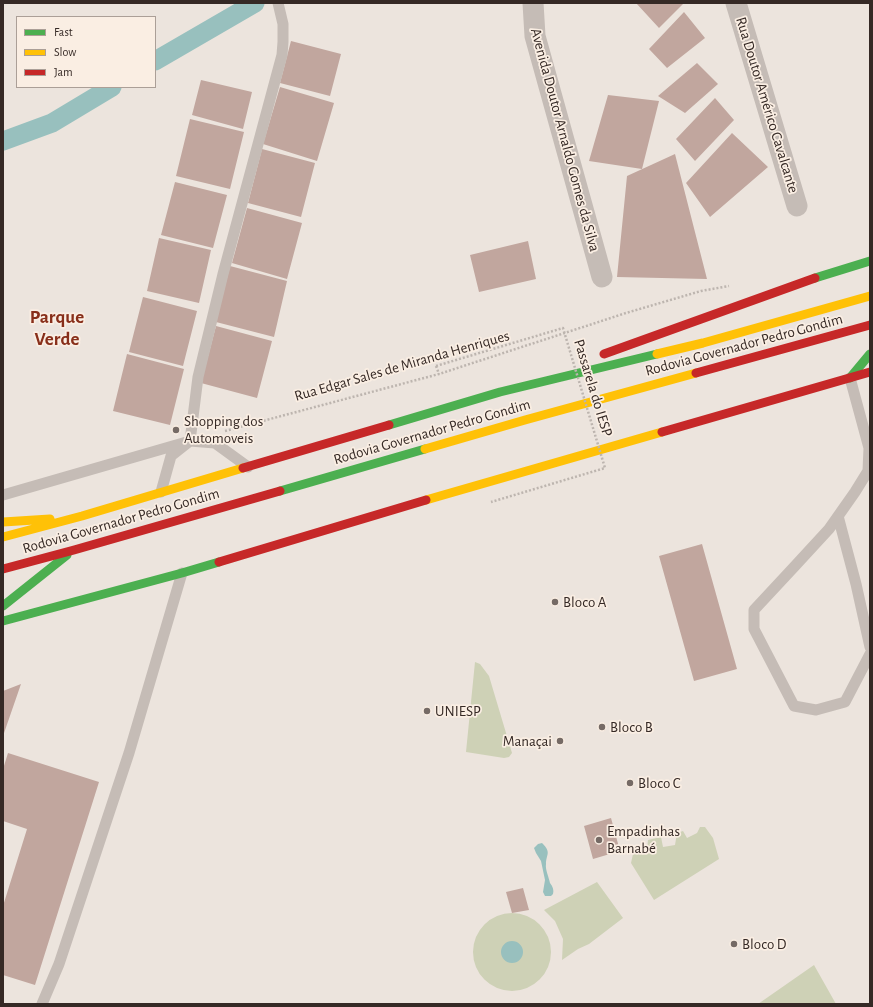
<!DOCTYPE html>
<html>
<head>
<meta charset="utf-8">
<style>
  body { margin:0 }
  #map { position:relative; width:873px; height:1007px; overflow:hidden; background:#ece4dd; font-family:"Alegreya Sans",sans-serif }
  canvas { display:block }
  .frame { position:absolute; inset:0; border:4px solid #352925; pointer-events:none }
  .legend { position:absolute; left:16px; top:16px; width:140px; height:72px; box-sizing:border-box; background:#faeee3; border:1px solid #ab9f97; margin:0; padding:5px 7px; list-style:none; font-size:12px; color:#352925 }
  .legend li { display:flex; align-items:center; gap:8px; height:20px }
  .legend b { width:20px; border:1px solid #ab9f97 }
</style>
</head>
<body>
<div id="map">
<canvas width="873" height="1007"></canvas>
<div class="frame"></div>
<ul class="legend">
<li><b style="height:5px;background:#4caf50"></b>Fast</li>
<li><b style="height:5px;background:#ffc107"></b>Slow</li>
<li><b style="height:5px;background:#c62828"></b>Jam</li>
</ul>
</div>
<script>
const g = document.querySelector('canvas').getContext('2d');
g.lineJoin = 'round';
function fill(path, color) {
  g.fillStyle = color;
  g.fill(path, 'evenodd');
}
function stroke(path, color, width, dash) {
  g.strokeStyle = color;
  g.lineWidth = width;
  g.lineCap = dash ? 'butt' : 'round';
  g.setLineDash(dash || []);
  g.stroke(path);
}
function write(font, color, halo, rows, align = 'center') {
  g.font = font + ' "Alegreya Sans",sans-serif';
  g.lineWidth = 3.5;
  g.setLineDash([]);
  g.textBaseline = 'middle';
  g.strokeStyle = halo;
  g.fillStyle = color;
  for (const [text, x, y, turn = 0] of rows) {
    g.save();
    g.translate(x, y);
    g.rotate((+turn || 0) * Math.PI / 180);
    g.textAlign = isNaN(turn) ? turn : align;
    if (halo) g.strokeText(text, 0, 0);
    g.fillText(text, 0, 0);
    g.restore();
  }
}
fill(new Path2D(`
  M475 662 480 664 489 676 512 753 509 757 504 758 466 752Z
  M700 827H705L713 838 719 859 654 900 631 863 633 854 647 851 648 840 661 837 663 847 675 845 677 833 683 831 687 838 697 833Z
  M597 882 623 918 589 944 578 949 562 960 563 939 555 921 544 910Z
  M473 952a39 39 0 1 1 78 0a39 39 0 1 1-78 0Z
  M814 965 836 1004H758Z`), '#ced1b6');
fill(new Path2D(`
  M542 843C552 853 546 854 546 864 545 869 549 878 550 883 553 887 554 890 553 894L551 896H545L543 892 545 880 541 861 536 853 534 848 538 844Z
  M501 952a11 11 0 1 1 22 0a11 11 0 1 1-22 0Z`), '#98c0be');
stroke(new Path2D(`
  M155 61 255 3
  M3 141 52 123 112 87`), '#98c0be', 19);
fill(new Path2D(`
  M636 3H684L659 28Z
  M684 12 705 38 667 68 649 49Z
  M291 41 341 54 330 96 280 83Z
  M697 63 718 84 685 113 658 96Z
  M201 80 252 92 243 129 192 115Z
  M280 87 334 103 317 161 263 144Z
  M608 95 659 101 642 169 589 161Z
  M715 98 734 120 695 161 676 139Z
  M190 119 244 132 230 189 176 176Z
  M732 133 768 167 710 217 686 183Z
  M262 149 315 163 301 217 248 203Z
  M675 154 707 279 617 277 627 176Z
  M175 182 227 195 213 248 161 235Z
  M247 208 302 223 287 279 232 263Z
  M159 238 211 250 199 303 147 291Z
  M528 241 536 279 479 292 470 255Z
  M230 266 287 281 274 337 216 322Z
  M143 297 197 311 183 366 129 352Z
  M216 326 272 341 257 398 201 383Z
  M127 354 184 369 170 425 113 411Z
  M702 544 737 669 694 681 659 556Z
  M21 684 3 736V691Z
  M8 753 99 782 35 985 3 975V906L27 829 3 821V769Z
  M611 818 620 851 593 859 584 826Z
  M523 888 529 910 512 913 506 892Z`), '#c1a69e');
stroke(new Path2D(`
  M436 366 439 374
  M225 431 439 374 626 313 701 291 729 286`), '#bdb5af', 2.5, [2, 2]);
stroke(new Path2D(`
  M850 378 869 448 868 471 855 492 829 529 794 567 754 610V629L794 706 816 710 845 702 870 654
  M161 492 171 456 190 441 198 377 223 274 282 55 283 42V24L278 3
  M3 495 190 441 215 443 248 467
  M838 516 856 584 870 647
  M42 1004 59 964 129 753 182 573`), '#c5bcb6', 11);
stroke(new Path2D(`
  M533 3 535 36 602 277
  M736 3 797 206`), '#c5bcb6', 21);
stroke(new Path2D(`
  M815 278 870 261
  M850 378 870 354
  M389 425 500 392 657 354
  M280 491 425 449
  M3 606 67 555
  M3 621 182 573 219 562`), '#4caf50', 9);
stroke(new Path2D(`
  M657 354 703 343 870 296
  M425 449 525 420 696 373
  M426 500 662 432
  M3 522 50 519
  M3 537 82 516 243 468`), '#ffc107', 9);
stroke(new Path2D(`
  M604 354 815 278
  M696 373 870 325
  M662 432 870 372
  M243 468 389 425
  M219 562 426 500
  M3 569 74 550 280 491`), '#c62828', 9);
stroke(new Path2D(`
  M436 366 563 328 605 468 491 502`), '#bdb5af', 2.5, [2, 2]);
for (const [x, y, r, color] of [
  [176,430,4,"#756a65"],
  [555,602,4,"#756a65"],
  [427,711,4,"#756a65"],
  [602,727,4,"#756a65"],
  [560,741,4,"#756a65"],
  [630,783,4,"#756a65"],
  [599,840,4,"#756a65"],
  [734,944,4,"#756a65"]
]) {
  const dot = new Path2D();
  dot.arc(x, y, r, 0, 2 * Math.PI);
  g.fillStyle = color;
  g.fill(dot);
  stroke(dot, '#faeee3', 1.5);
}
write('15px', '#352925', '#faeee3', [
  ["Rua Doutor Américo Cavalcante",767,105,73],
  ["Avenida Doutor Arnaldo Gomes da Silva",565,140,75],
  ["Rodovia Governador Pedro Gondim",744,345,-15],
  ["Rua Edgar Sales de Miranda Henriques",402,366,-16],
  ["Passarela do IESP",593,388,73],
  ["Rodovia Governador Pedro Gondim",432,432,-16],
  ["Rodovia Governador Pedro Gondim",121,521,-16]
]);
write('15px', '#352925', '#faeee3', [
  ["Shopping dos",184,421],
  ["Automoveis",184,438],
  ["Bloco A",563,602],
  ["UNIESP",435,711],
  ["Bloco B",610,727],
  ["Manaçai",552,741,"right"],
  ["Bloco C",638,783],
  ["Empadinhas",607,831],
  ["Barnabé",607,848],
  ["Bloco D",742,944]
], 'left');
write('bold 19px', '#882f1a', '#faeee3', [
  ["Parque",57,317],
  ["Verde",57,339]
]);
</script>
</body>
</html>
